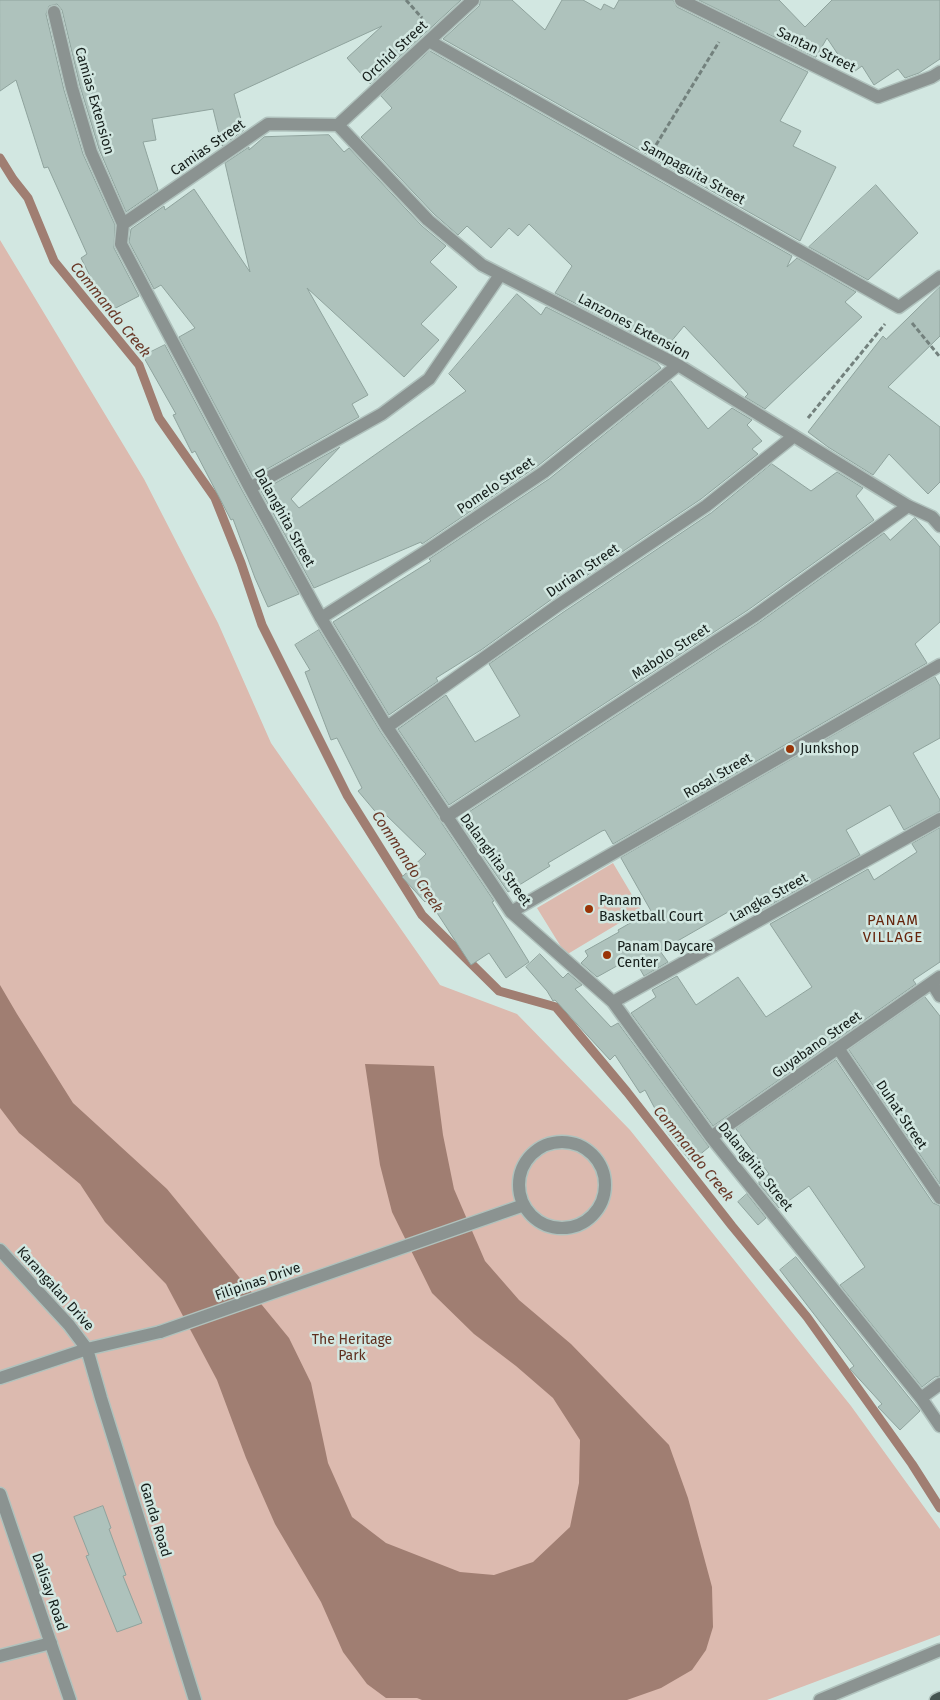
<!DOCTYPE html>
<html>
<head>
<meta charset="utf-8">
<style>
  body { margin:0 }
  canvas { display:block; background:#d2e7e1 }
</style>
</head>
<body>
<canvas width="940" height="1700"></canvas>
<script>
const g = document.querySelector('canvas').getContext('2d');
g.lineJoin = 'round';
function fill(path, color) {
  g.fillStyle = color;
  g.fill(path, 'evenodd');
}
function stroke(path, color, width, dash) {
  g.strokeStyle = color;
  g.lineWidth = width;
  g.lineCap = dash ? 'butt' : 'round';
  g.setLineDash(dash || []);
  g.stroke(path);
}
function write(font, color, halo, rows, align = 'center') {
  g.font = font + ' "Fira Sans",sans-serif';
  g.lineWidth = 5;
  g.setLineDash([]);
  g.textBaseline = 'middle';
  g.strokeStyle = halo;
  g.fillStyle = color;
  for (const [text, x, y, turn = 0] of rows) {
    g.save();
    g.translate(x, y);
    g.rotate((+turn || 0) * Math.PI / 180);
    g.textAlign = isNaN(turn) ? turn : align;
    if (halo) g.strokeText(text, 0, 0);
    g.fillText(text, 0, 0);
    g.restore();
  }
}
fill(new Path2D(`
  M0 240 144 479 218 623 271 743 440 985 517 1014 630 1130 851 1406 940 1529V1635L767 1700H0Z
  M613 863 641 910 566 955 537 908Z`), '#dcbaaf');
fill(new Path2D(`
  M0 985 17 1014 73 1103 167 1189 289 1338 311 1383 328 1463 352 1517 386 1543 460 1572 494 1575 533 1562 570 1527 579 1483 580 1440 553 1398 516 1366 474 1334 432 1293 392 1212 380 1165 365 1064 434 1066 443 1135 454 1189 485 1261 519 1300 571 1344 669 1445 688 1498 712 1587 713 1627 706 1650 692 1670 661 1688 627 1700H422L417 1698H386L367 1684 343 1652 321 1602 275 1524 246 1458 217 1380 166 1284 105 1222 80 1184 19 1133 0 1108Z`), '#a07e72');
stroke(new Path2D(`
  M0 158 13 179 28 198 54 261 139 365 159 418 215 498 241 563 262 625 347 795 422 915 499 991 556 1007 627 1092 732 1226 807 1317 912 1464 940 1508`), '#a07e72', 9);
const building = new Path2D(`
  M0 0H461L370 84 347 58 382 26 234 94 244 130 222 146 213 109 152 119 156 140 143 142 158 190 126 212 99 149 80 86 62 10 57 4 49 6 46 14 64 90 83 154 115 225 114 248 139 296 108 312 81 258 87 254 48 167 44 168 16 80 0 91Z
  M481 0H512L545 30 562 0H583L601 10 604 4 614 9 619 0H673L677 7 808 72 780 121 801 131 793 146 836 167 800 241 443 39 479 6Z
  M699 0H779L805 27 832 0H940V59L919 73 905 78 898 69 874 85 862 66 851 74 827 38 816 57Z
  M430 51 792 256 787 267 797 258 856 292 845 302 862 317 765 409 745 397 748 394 684 326 665 349 555 293 572 266 529 224 518 236 509 228 491 248 467 226 458 235 434 214 361 137 392 108 381 96Z
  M329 135 344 152 349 148 422 226 446 246 430 262 457 287 421 324 439 340 404 377 307 288 368 395 352 404 359 417 253 477 179 337 195 328 161 285 154 289 129 242 131 229 164 206 165 210 194 189 250 272 225 163 249 147V150L264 137Z
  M876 185 918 233 868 280 809 247Z
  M940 287V336L888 387 940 427V482L928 494 889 454 873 475 828 447 808 432 883 336 886 339Z
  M517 294 541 315 546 307 657 363 661 368 539 465 422 544 421 542 314 588 261 491 340 447 291 499 299 508 466 391 449 374Z
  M165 345 243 492 299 594 268 607 255 578 233 519 231 520 195 451 192 453 173 415 176 414 143 356Z
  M671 381 708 429 732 408 752 420 747 425 762 441 752 449 758 454 701 499 552 599 481 650 436 678 438 681 389 715 333 622 431 561 429 559 549 479Z
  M772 464 811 491 837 472 863 488 856 496 874 520 748 610 449 805 398 729 446 695 475 742 520 716 489 664 562 613 711 513Z
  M915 518 940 547V622L915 644 927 663 613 844 605 830 602 831 548 863 550 866 508 892 458 819 757 624 884 533 890 540Z
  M319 630 380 731 494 901 492 902 529 962 506 978 489 953 471 965 428 899 425 902 402 877 426 854 383 812 379 816 358 791 362 788 337 738 331 740 305 672 310 670 295 645Z
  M935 677 940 686V738L913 753 940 800V811L904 830 890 805 846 830 860 855 761 910 756 903 731 918 728 912 660 951 668 962 644 976 633 957 597 977 581 963 588 956 585 951 619 932 618 930 651 911 621 858Z
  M940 828V962L913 980 916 984 713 1126 631 1013 656 997 652 990 677 976 696 1005 738 977 766 1017 812 987 770 924 868 869 874 880 917 852 912 844Z
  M540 954 563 978 568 973 582 985 575 989 611 1027 618 1023 709 1147 691 1162 668 1133 645 1090 640 1093 615 1055 610 1060 555 1000 553 1001 547 991 526 967Z
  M925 997 940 1016V1184L849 1050Z
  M836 1060 933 1203 940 1206V1376L935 1377 922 1387 840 1285 865 1267 809 1186 779 1208 759 1184V1181L769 1174 736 1129Z
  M747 1194 766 1218 758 1225 738 1202Z
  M796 1257 920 1411 900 1430 878 1407 882 1404 850 1369 854 1366 780 1270Z
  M103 1506 111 1528 109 1529 126 1575 123 1576 142 1623 117 1632 86 1556 89 1555 74 1517Z`);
fill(building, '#aec2bc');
stroke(building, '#8fa39d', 1);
const service = new Path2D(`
  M0 1250 69 1325 87 1349 101 1398 195 1700
  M0 1378 87 1349 160 1332
  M0 1494 70 1700
  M0 1656 51 1643`);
const minor = new Path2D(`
  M681 0 878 97 932 77 940 72
  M54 12 72 88 91 152 123 224
  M429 41 899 307 940 277
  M338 125 268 124 123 224 121 244 250 488 321 618 387 727 511 912 613 1002 711 1137 921 1398 940 1426
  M338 125 428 220 482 265 678 365 908 506 932 517 940 526
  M338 125 473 0
  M250 488 382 414 429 379 500 275
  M321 618 428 550 544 472 678 365
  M387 727 557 606 706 506 794 436
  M446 817 753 617 908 506
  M511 912 940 665
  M932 983 940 996
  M613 1002 940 819
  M838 1048 940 1198
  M711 1137 940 977
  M519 1185a43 43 0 1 1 86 0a43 43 0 1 1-86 0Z
  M160 1332 524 1205
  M921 1398 940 1384
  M820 1700 940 1650`);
const primary = new Path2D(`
  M936 1700 940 1698`);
stroke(service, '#b0c2bd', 15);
stroke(minor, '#b0c2bd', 15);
stroke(primary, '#b0c2bd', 15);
stroke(new Path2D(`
  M406 0 422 18
  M656 145 719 42
  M912 323 940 357
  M808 418 885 324`), '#73817d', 3, [5, 2.5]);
stroke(service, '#8b9391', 12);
stroke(minor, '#8b9391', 12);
stroke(primary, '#455450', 12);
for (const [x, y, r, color] of [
  [790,749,5,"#993407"],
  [589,909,5,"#993407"],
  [607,955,5,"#993407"]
]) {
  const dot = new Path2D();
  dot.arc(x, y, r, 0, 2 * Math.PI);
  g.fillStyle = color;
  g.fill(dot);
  stroke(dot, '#d2e7e1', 2);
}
write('14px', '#141c19', '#d2e7e1', [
  ["Santan Street",816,50,26],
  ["Orchid Street",395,52,-43],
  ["Camias Extension",94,101,74],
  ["Camias Street",208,148,-35],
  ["Sampaguita Street",693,173,29],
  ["Lanzones Extension",634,327,28],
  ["Pomelo Street",496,486,-34],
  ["Dalanghita Street",284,518,61],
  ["Durian Street",583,571,-34],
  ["Mabolo Street",671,652,-33],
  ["Rosal Street",718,776,-30],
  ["Dalanghita Street",495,860,54],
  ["Langka Street",769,898,-29],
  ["Guyabano Street",817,1045,-35],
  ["Duhat Street",901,1115,56],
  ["Dalanghita Street",755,1167,51],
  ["Filipinas Drive",258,1282,-19],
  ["Karangalan Drive",55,1289,48],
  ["Ganda Road",155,1520,73],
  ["Dalisay Road",49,1592,71]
]);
write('14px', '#141c19', '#d2e7e1', [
  ["Junkshop",800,749],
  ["Panam",599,901],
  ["Basketball Court",599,917],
  ["Panam Daycare",617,947],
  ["Center",617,963]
], 'left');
write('14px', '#5f2f1e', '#d2e7e1', [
  ["The Heritage",352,1340],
  ["Park",352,1356]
]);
write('italic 15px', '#683726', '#d2e7e1', [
  ["Commando Creek",110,310,51],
  ["Commando Creek",407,862,57],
  ["Commando Creek",693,1154,51]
]);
g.letterSpacing = '1px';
write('15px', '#66250d', '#d2e7e1', [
  ["PANAM",893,921],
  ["VILLAGE",893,938]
]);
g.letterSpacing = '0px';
</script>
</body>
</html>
